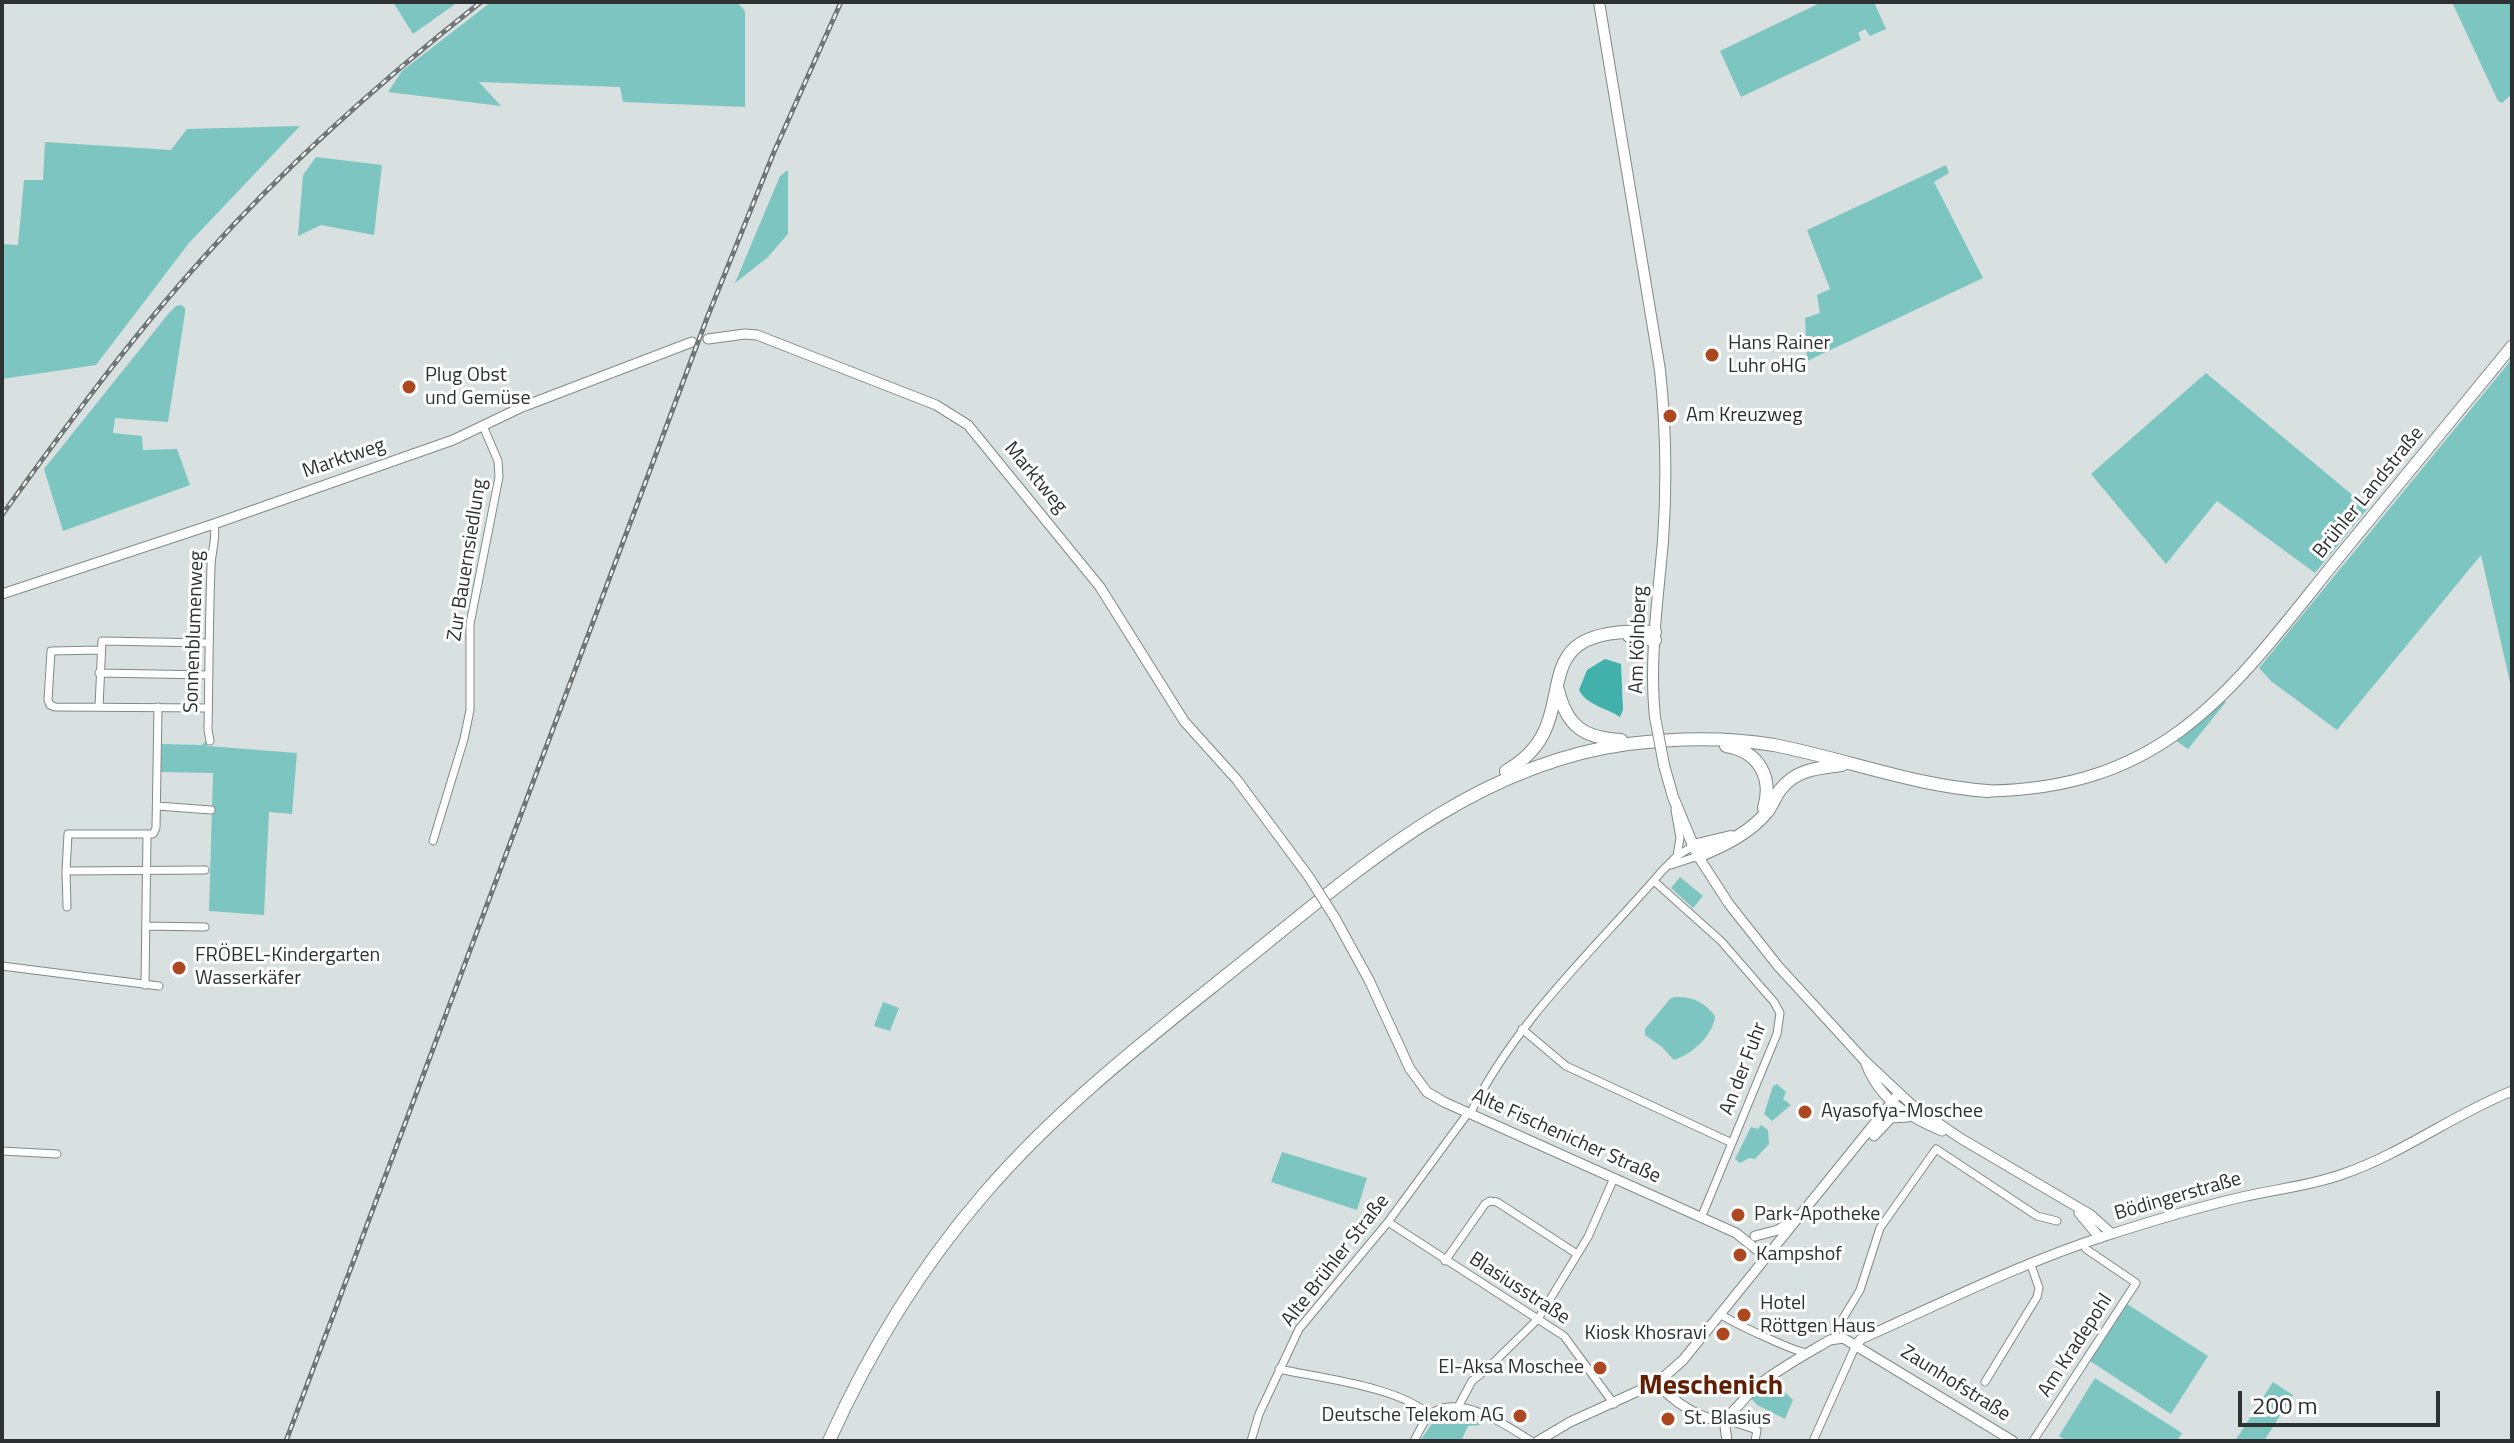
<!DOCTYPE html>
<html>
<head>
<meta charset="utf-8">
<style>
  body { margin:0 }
  #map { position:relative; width:2514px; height:1443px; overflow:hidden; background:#d8e1e0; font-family:"Titillium Web",sans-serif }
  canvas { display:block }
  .frame { position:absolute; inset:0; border:4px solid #2d3131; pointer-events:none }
  .scale { position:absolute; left:2238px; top:1391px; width:202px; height:36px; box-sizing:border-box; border:4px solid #2d3131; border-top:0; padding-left:10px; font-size:24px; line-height:28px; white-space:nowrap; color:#2d3131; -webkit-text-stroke:6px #fff; paint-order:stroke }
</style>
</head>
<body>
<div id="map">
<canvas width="2514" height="1443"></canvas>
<div class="frame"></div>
<div class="scale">200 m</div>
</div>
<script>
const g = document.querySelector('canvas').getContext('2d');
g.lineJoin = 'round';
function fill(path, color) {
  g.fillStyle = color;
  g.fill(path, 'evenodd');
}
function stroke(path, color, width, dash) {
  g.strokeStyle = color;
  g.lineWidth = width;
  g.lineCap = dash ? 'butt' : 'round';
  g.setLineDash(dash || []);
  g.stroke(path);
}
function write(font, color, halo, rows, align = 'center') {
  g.font = font + ' "Titillium Web",sans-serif';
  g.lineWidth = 6;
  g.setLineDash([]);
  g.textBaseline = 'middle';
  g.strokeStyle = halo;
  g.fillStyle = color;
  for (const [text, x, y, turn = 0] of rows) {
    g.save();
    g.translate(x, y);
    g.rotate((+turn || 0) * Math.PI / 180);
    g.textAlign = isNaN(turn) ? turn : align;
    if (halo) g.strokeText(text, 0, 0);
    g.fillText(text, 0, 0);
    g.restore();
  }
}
fill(new Path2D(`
  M393 2H458L413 34Z
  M491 2H737L745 11V107L623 102 620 87 479 82 501 106 388 92 402 71Z
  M1822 2H1874L1886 29 1870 36 1865 29 1858 33 1861 40 1741 97 1720 51Z
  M2452 2H2512V94L2502 103 2498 101Z
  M300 126 189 243 96 365 2 379V244L18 245 24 180H43L45 142 171 150 187 129Z
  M316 157 382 165 374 235 321 225 298 236 303 175Z
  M1946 165 1949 173 1934 182 1983 278 1807 361 1805 318 1820 313 1817 295 1830 289 1807 230Z
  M788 170V234L767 258 735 283 780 176Z
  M181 305 185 308V313L168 422 115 418 113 433 142 436 143 450 177 449 190 485 63 531 44 469 169 313 176 306Z
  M2512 359V691L2481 555 2337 730 2271 681 2259 668Z
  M2206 373 2368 508 2315 573 2217 501 2166 564 2091 474Z
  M2222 699 2226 702 2188 749 2175 740Z
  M206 741 207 746 297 753 292 814 269 812 264 915 209 911 213 773 161 772V744L202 745Z
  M1680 877 1703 896 1693 908 1671 888Z
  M1674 997C1692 996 1705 1002 1715 1016 1713 1036 1692 1054 1674 1060L1662 1047 1645 1035V1029L1670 999Z
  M883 1002 899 1008 890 1031 874 1026Z
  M1777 1084 1786 1092 1783 1099 1791 1105 1772 1121 1764 1114 1773 1086Z
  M1761 1125 1768 1130 1769 1144 1755 1159 1749 1158 1740 1163 1735 1159 1751 1127 1758 1129Z
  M1282 1152 1367 1178 1357 1210 1271 1182Z
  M2127 1304 2208 1356 2171 1414 2090 1361Z
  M2095 1378 2182 1433 2177 1441H2067L2059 1436Z
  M1774 1382 1793 1400 1785 1419 1757 1405 1751 1398Z
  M2273 1382 2293 1395 2264 1441H2235Z
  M1446 1412H1456L1478 1420 1480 1425 1468 1426 1461 1441H1420L1437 1416Z`), '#7dc5c0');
fill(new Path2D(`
  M1605 659 1621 664 1623 710 1620 717C1607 708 1586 705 1579 690L1587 670Z`), '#42b1ab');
const minor = new Path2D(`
  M99 650 51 651 48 700 50 705 55 707 208 708
  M99 673 209 675
  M99 707 102 641 209 643
  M210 741 208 730C209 676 209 622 211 567 211 553 217 538 214 524
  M157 806 211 810
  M1675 810 1680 838 1677 856
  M147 834H68L66 871 205 870
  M147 834H153L156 828 158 707
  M433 841 464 739 470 710V624L499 477 498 461 483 426
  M1671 865 1698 856
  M66 871 67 907
  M1654 881 1721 941 1774 1002 1780 1013 1777 1034 1701 1218
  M147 926 205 927
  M2 966 159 986
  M145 985 147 834
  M1522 1029 1566 1066 1732 1143
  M1470 1114C1516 1020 1595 949 1662 871L1677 856 1693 846
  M2 1151 57 1154
  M1388 1222 1564 1336 1614 1404
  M1445 1261 1485 1204 1490 1201 1497 1202 1577 1254
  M1720 1314C1732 1322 1798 1354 1809 1353
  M1835 1338 1836 1330 1860 1290 1880 1228 1936 1149 2037 1216 2057 1221
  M1279 1369C1319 1378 1402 1387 1430 1416
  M1985 1382 2037 1297 2039 1288 2031 1265
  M1458 1407 1472 1381 1488 1368 1538 1319 1588 1237 1614 1178
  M1724 1419 1757 1430 1755 1441
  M1251 1441 1259 1414 1299 1329 1388 1222 1468 1113
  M1414 1441C1419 1432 1423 1421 1431 1414 1458 1392 1508 1426 1531 1441
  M1813 1441 1856 1345
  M2033 1441 2136 1283 2086 1249 2083 1244`);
const tertiary = new Path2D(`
  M708 339 745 334 757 335 936 405 968 425 1100 587 1184 721 1237 780 1309 877
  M2 594 214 524 453 440 522 407 692 342
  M1698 856 1729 904 1778 966 1864 1060 1912 1105 1960 1138 2091 1215 2112 1234
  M1335 918 1369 980 1410 1069 1427 1092 1444 1102 1736 1233 1766 1257
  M1866 1064C1880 1100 1908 1117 1942 1131
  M1874 1136 1891 1118 1908 1117
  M2079 1213 2100 1238
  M1755 1236 1778 1230 1792 1221
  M1856 1345 1861 1339C1940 1304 2019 1264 2102 1237 2148 1222 2195 1208 2242 1197 2276 1189 2310 1186 2343 1174 2402 1154 2454 1114 2512 1091
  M1658 1382C1665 1397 1709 1427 1725 1418 1735 1412 1746 1395 1756 1387 1778 1369 1806 1354 1830 1340L1843 1338 2013 1441
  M1724 1419 1727 1441
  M1538 1441 1570 1422 1658 1382 1683 1360 1899 1093`);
const secondary = new Path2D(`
  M1599 2 1660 370C1666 427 1667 483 1663 541 1658 599 1649 659 1655 717
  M1664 765 1673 797 1695 850`);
const primary = new Path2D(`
  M1988 791C2173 788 2238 681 2343 552 2400 483 2456 414 2512 346`);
const trunk = new Path2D(`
  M1629 636 1655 640
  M1558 690C1567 726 1583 738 1621 740
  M1726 746C1759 751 1773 778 1764 808
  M1506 771C1597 720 1505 624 1655 632
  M1693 846 1731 837
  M1698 856C1723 846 1750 833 1767 812 1772 806 1775 797 1780 790 1796 769 1818 768 1842 765
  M829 1441C869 1352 920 1268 984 1194 1056 1110 1142 1043 1228 974 1349 878 1468 765 1628 744 1676 738 1726 737 1774 745 1846 759 1914 786 1988 791`);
stroke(minor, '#818988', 9);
stroke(tertiary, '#818988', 11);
stroke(secondary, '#818988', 12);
stroke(primary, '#818988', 13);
stroke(trunk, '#818988', 14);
stroke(minor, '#fff', 7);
stroke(tertiary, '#fff', 9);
stroke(secondary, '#fff', 10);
stroke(primary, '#fff', 11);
stroke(trunk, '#fff', 12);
const rail = new Path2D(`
  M2 515C66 426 131 338 204 257 288 163 382 80 481 2
  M286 1441 707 318 774 152 841 2`);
stroke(rail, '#707676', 5);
stroke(rail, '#fff', 2, [6]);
const tertiaryBridge = new Path2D(`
  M1309 877 1335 918`);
const secondaryBridge = new Path2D(`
  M1655 717 1664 765`);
stroke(tertiaryBridge, '#818988', 11, []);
stroke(secondaryBridge, '#818988', 12, []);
stroke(tertiaryBridge, '#fff', 9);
stroke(secondaryBridge, '#fff', 10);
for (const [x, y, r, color] of [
  [1712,355,8,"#ad471f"],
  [409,387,8,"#ad471f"],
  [1670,416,8,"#ad471f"],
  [179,968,8,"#ad471f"],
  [1805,1112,8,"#ad471f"],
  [1738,1215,8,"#ad471f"],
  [1740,1255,8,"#ad471f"],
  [1744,1315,8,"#ad471f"],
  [1723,1334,8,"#ad471f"],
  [1600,1368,8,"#ad471f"],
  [1520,1416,8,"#ad471f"],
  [1668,1419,8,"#ad471f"]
]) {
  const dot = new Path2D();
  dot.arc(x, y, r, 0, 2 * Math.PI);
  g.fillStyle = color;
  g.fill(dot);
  stroke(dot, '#fff', 3);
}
write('20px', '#2d3131', '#fff', [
  ["Hans Rainer",1728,344],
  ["Luhr oHG",1728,367],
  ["Plug Obst",425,376],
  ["und Gemüse",425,399],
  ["Am Kreuzweg",1686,416],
  ["FRÖBEL-Kindergarten",195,956],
  ["Wasserkäfer",195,979],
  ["Ayasofya-Moschee",1821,1112],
  ["Park-Apotheke",1754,1215],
  ["Kampshof",1756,1255],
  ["Hotel",1760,1304],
  ["Röttgen Haus",1760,1327],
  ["Kiosk Khosravi",1707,1334,"right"],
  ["El-Aksa Moschee",1584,1368,"right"],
  ["Deutsche Telekom AG",1504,1416,"right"],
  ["St. Blasius",1684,1419]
], 'left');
write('20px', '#2d3131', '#fff', [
  ["Marktweg",344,459,-19],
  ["Marktweg",1035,478,50],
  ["Brühler Landstraße",2369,493,-51],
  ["Zur Bauernsiedlung",468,560,-81],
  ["Sonnenblumenweg",195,632,-88],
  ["Am Kölnberg",1639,640,-88],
  ["An der Fuhr",1744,1069,-69],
  ["Alte Fischenicher Straße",1566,1137,24],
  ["Bödingerstraße",2178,1197,-16],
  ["Alte Brühler Straße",1336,1261,-52],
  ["Blasiusstraße",1519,1289,33],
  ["Am Kradepohl",2076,1346,-57],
  ["Zaunhofstraße",1955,1384,32]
]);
write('bold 28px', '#602005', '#fff', [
  ["Meschenich",1711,1387]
]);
</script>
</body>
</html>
